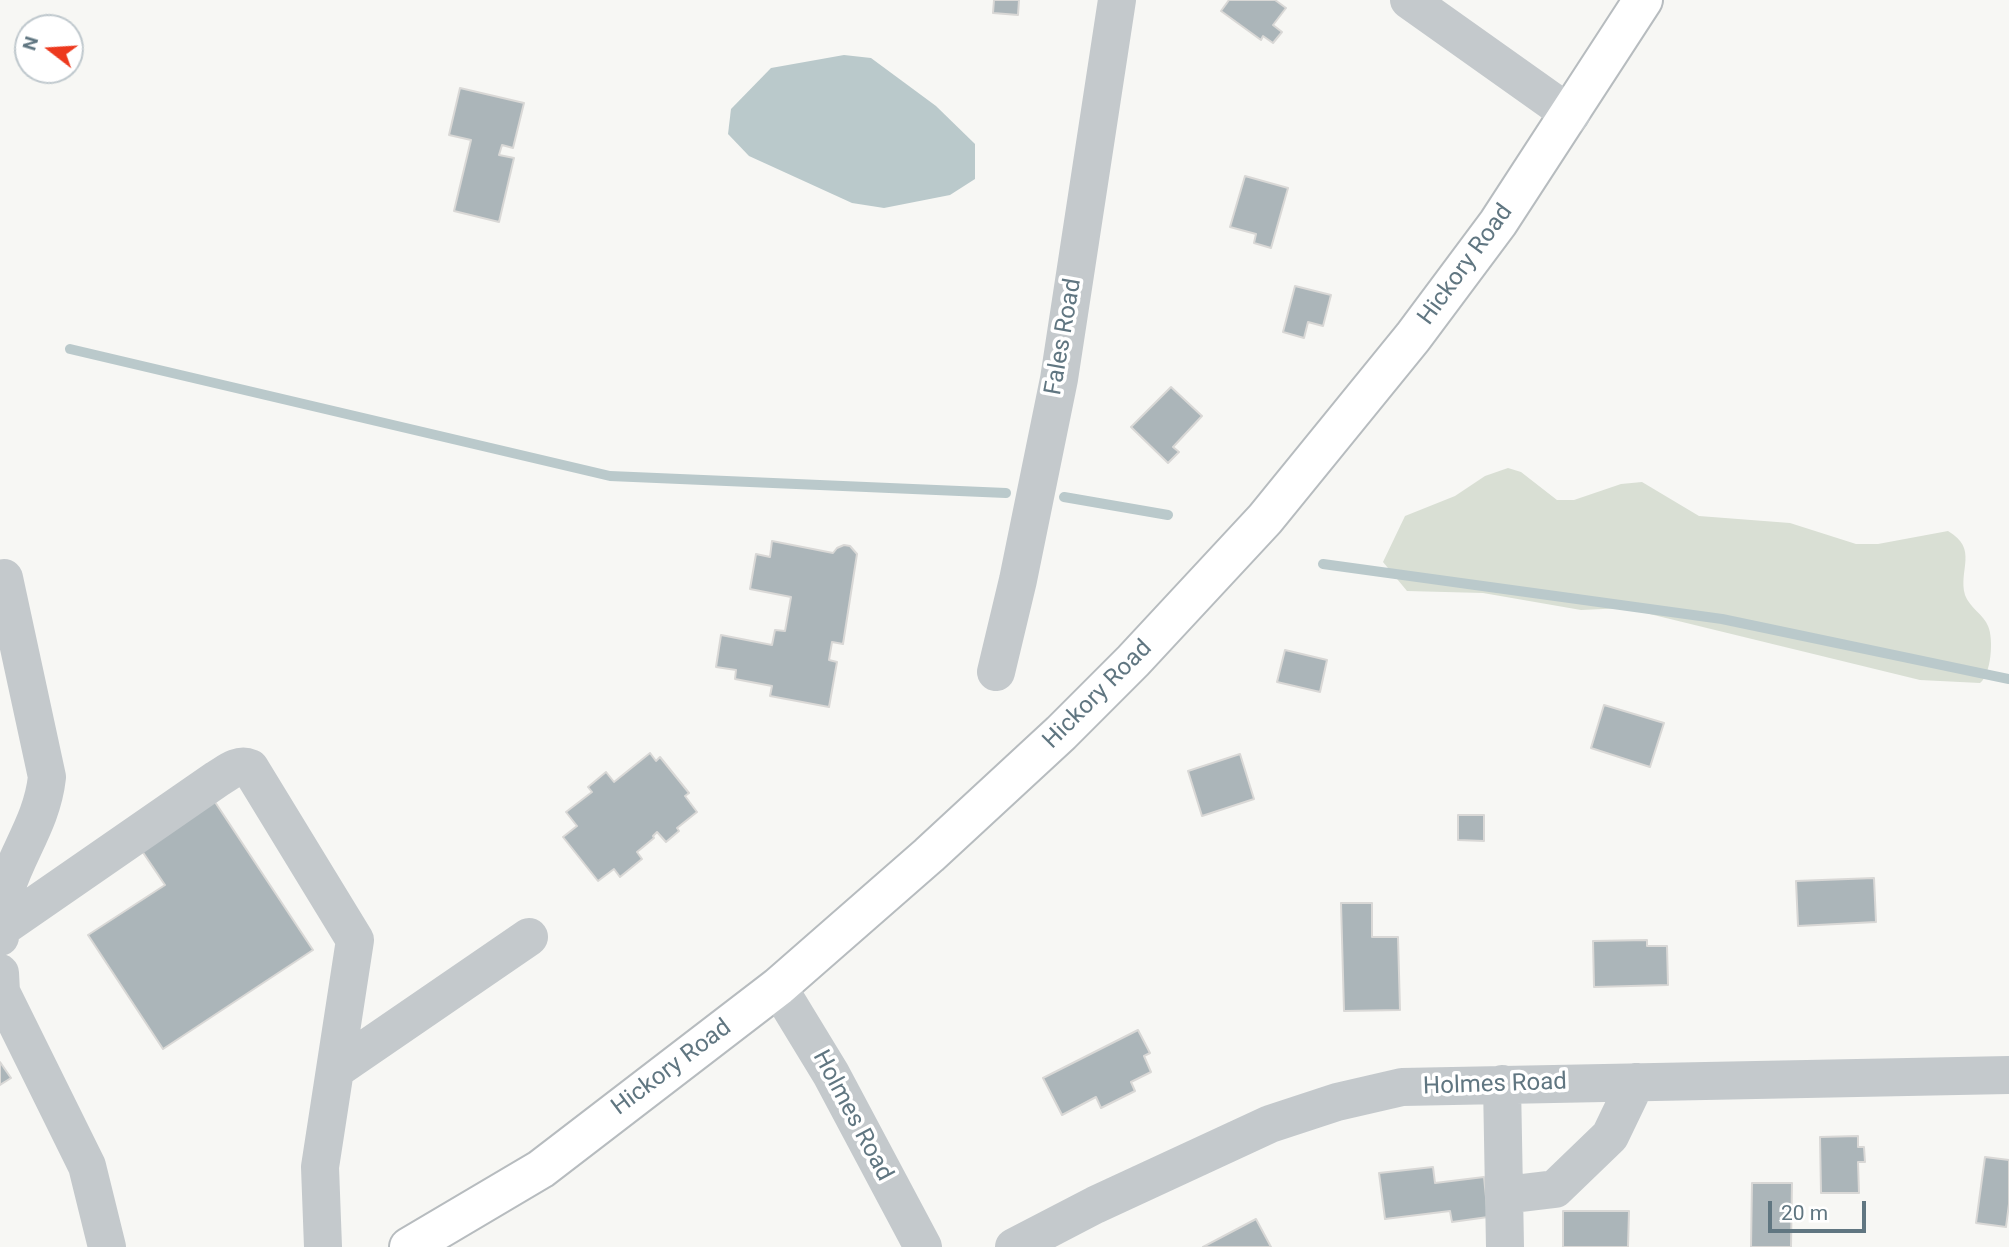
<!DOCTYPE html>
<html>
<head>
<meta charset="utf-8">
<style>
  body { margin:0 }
  #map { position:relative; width:2009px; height:1247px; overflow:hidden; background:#f7f7f4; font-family:Roboto,sans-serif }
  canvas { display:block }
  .north { position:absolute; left:14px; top:14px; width:70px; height:70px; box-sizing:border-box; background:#fff; border:2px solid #bfc8cd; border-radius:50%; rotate:287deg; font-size:19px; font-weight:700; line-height:28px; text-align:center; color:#607681 }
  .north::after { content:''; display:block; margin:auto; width:24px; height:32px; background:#ed391e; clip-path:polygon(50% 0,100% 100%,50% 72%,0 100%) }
  .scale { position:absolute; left:1768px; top:1201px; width:98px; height:32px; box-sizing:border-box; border:4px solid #607681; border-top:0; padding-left:9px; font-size:21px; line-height:24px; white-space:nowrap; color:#607681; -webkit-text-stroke:5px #fff; paint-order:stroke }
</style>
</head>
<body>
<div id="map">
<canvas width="2009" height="1247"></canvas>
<div class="north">N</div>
<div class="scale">20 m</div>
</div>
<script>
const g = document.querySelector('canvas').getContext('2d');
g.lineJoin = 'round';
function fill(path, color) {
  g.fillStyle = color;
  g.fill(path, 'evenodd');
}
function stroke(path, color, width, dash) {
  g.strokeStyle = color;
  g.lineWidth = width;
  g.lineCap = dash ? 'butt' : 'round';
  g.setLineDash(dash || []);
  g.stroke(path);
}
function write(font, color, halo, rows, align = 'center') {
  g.font = font + ' Roboto,sans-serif';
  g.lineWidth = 7;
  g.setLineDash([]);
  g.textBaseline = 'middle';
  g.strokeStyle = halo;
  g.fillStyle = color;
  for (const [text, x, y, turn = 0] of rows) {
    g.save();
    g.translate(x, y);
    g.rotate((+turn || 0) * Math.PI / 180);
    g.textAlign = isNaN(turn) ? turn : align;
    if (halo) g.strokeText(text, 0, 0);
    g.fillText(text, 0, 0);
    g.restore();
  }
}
fill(new Path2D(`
  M1508 468 1521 472 1557 500H1574L1621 484 1642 482 1699 516 1790 523 1856 544H1878L1948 531C1979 549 1958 570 1965 595 1969 607 1984 615 1988 626 1994 639 1991 675 1980 683L1920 680 1625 608 1581 610 1483 593 1407 591 1383 562 1405 516 1455 496 1485 476Z`), '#d9dfd4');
fill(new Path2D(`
  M844 55 871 58 936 106 975 144V179L950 195 884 208 852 203 749 156 728 134 731 109 771 68Z`), '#bac9cb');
stroke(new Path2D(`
  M70 349 610 476 1006 493
  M1064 497 1168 515
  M1323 564 1722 619 2009 679`), '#bac9cb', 10);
const building = new Path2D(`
  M994 0H1019L1018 15 993 13Z
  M1229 0H1275L1286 8 1273 25 1282 32 1273 43 1263 36 1261 40 1221 11Z
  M460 88 524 103 513 148 502 145 499 155 514 158 499 222 454 211 471 140 449 135Z
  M1245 176 1288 188 1271 248 1254 243 1256 234 1230 227Z
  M1295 286 1331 295 1323 326 1308 322 1304 338 1283 332Z
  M1171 387 1202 416 1173 447 1179 452 1168 463 1131 427Z
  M772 541 833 553 837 548 844 545 850 546 857 554 843 644 832 642 829 660 837 662 829 707 770 696 772 686 735 679 736 670 716 667 721 635 772 645 775 630 785 631 791 597 750 589 756 554 770 557Z
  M1285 650 1327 660 1320 692 1277 682Z
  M1604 705 1664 723 1650 767 1591 748Z
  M650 753 656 761 660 757 689 793 685 796 697 812 677 828 679 831 666 842 657 832 653 836 654 838 637 852 642 859 620 877 614 869 598 881 563 837 577 826 566 812 592 792 588 787 606 772 614 782Z
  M1240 754 1254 799 1202 816 1188 771Z
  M213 799 313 950 163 1049 88 935 165 885 140 848Z
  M1458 815H1484V841L1458 840Z
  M1874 878 1876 922 1798 926 1796 881Z
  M1341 903H1372V937H1398L1400 1010 1344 1011Z
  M1647 940V946H1667L1668 985 1594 987 1593 941Z
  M1138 1030 1150 1053 1144 1056 1151 1072 1131 1082 1135 1091 1101 1108 1096 1097 1062 1115 1043 1078Z
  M0 1062 11 1078 0 1085Z
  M1858 1136V1147H1864L1865 1162H1858L1859 1193H1821L1820 1137Z
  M1985 1157 2009 1160V1204L2006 1227 1976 1223Z
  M1433 1167 1435 1183 1484 1177 1488 1217 1452 1222 1450 1211 1385 1219 1379 1173Z
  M1752 1183H1792L1791 1247H1751Z
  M1563 1211H1629L1628 1247H1563Z
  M1256 1219 1271 1247H1203Z`);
fill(building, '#abb5b9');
stroke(building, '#d9d8d6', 2);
const major = new Path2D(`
  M409 1247 541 1169 778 987 929 855 1061 733 1133 661 1265 519 1413 337 1498 223 1643 0`);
stroke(major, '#b7bcbf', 42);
stroke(new Path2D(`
  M1409 0 1571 115
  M996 672 1018 580 1059 379 1117 0
  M0 929 217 779C227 773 238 763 250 768L355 940 320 1167 323 1247
  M0 937C0 921 1 905 6 889 19 849 42 821 47 777L4 578
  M0 973 1 992 87 1166 107 1247
  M778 987 831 1074 923 1247
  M335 1070 529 937
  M1502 1084 1505 1247
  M1505 1195 1555 1189 1610 1136 1636 1082
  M1014 1247 1095 1205 1270 1124 1337 1102 1402 1087 2009 1075`), '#c4c9cc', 38);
stroke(major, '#fff', 38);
write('24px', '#607681', '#fff', [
  ["Hickory Road",1466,265,-54],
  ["Fales Road",1064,337,-80],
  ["Hickory Road",1098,695,-45],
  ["Hickory Road",672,1068,-37],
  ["Holmes Road",1495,1085,-2],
  ["Holmes Road",852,1116,62]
]);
</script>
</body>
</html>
